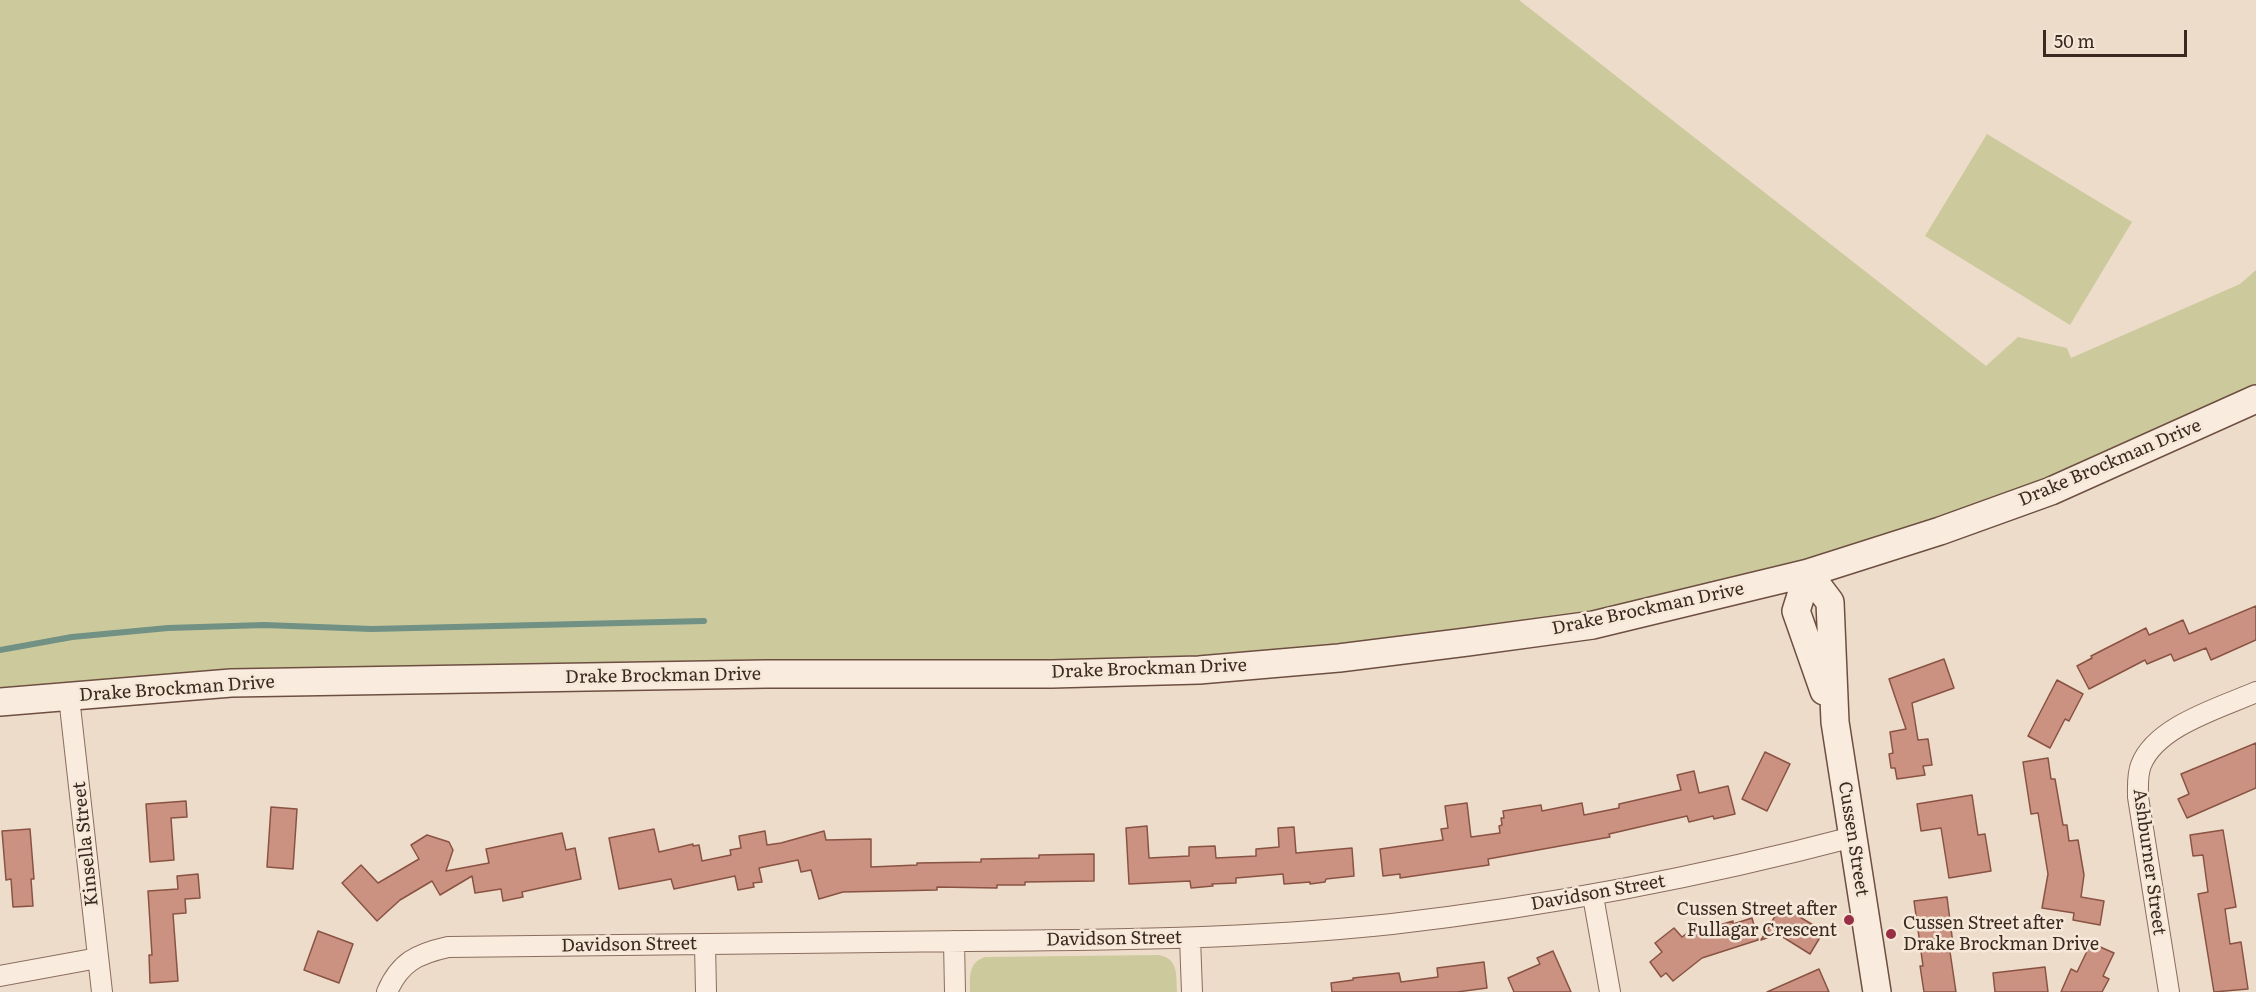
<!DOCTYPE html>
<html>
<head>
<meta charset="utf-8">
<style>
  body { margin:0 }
  #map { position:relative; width:2256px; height:992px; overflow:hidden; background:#eedcca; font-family:Literata,serif }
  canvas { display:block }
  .scale { position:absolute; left:2043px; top:30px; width:144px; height:27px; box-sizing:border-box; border:3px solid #3b2921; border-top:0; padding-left:8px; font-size:18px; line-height:21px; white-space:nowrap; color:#3b2921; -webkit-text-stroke:4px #f5e8d9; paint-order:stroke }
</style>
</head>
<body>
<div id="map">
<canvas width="2256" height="992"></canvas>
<div class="scale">50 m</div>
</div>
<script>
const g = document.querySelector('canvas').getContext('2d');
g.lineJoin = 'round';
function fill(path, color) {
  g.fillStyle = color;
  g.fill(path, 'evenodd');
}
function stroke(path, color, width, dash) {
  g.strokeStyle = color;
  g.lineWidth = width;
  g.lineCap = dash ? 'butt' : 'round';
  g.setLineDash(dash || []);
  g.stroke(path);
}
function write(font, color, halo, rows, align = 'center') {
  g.font = font + ' Literata,serif';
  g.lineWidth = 5;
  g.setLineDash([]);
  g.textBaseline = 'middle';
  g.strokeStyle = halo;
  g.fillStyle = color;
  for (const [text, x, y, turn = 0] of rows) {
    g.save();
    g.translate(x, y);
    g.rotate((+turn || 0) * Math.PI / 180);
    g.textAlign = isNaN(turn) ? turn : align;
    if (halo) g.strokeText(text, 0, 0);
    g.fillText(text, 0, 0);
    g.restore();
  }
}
fill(new Path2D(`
  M0 0H1519L1986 366 2018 337 2067 348 2071 358 2240 284 2256 270V399L1808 573 1339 658 0 696Z
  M1987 134 2132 222 2070 325 1925 236Z
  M1159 955C1179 959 1176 975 1177 992H970C970 976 968 963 985 957Z`), '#ccc99d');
stroke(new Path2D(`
  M0 650 72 637 168 628 264 625 372 629 704 621`), '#709183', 6);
const building = new Path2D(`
  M2256 606V640L2211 660 2206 648 2174 661 2171 654 2147 664 2145 660 2089 689 2077 666 2092 658 2091 656 2146 628 2149 635 2183 620 2189 634Z
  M1944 659 1954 688 1912 703 1918 740 1928 739 1932 765 1923 766 1925 775 1897 779 1895 768H1891L1889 754 1893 753 1890 732 1906 729 1889 679Z
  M2057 680 2083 694 2069 721 2065 719 2050 748 2028 736Z
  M2256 743V788L2187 818 2178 799 2189 794 2181 774Z
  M1765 752 1790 764 1767 811 1742 799Z
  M2048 758 2051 779H2055L2063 825H2067L2069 841 2078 840 2084 875 2081 897 2104 901 2100 925 2073 920 2074 913 2042 908 2048 874 2038 813 2031 814 2023 762Z
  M1694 771 1699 793 1728 786 1735 814 1714 819 1713 816 1689 822 1687 816 1609 834 1610 837 1488 859 1489 865 1400 878V874L1383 876 1380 849 1443 840 1441 829 1448 828 1445 806 1467 803 1471 837 1500 833 1499 826 1502 825 1501 818H1504L1503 811 1541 805 1542 811 1582 803 1584 815 1619 808V804L1681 790 1677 775Z
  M1972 795 1978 835 1985 834 1991 871 1949 878 1941 828 1921 831 1917 804Z
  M186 801 187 817 171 818 174 860 150 862 146 804Z
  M271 807 297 809 293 869 267 867Z
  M1147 826 1149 858 1189 856V847L1215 846 1216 858 1256 856V849L1279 847 1278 828 1294 827 1296 853 1352 848 1354 876 1326 879 1325 882 1310 884V882L1284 884 1283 874 1236 878V883L1212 884 1213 886 1191 888 1190 881 1129 884 1126 828Z
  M30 829 34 879H31L33 906 13 907 11 879 6 880 2 831Z
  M654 829 659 852 693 844V846L699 845 702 861 731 855 730 850 741 848 739 836 765 831 767 845 781 843 824 831 826 840 871 839V867L917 865V863L981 862V859L1039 858V855L1094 854V881L1025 882V885H997V888L937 887V890L843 892 819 899 811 870 801 872 798 860 759 868 762 882 753 883 754 887 738 890 735 876 674 889 671 879 619 889 609 838Z
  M2223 830 2236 907 2225 909 2230 944 2241 942 2248 989 2214 992 2198 894 2208 892 2203 855 2193 856 2190 835Z
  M562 833 566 850 575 848 581 879 522 892 523 897 503 901 501 889 475 893 472 876 440 895 432 881 400 900 377 921 342 883 361 865 378 883 419 859 411 845 427 835 449 842 453 850 446 871 489 863 486 849Z
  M198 874 200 898 185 899 186 913 173 914 178 981 150 983 149 955H152L148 891 178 889 177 876Z
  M1947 897 1953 944 1949 945 1956 992H1924L1920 966H1923L1914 901Z
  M1781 906 1820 929 1818 932 1822 934 1810 954 1778 934 1761 940Z
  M1752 918 1758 940 1702 958 1673 981 1666 973 1661 977 1650 962 1662 952 1655 943 1674 928 1682 937 1690 931 1692 933 1733 921V924Z
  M318 931 353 944 339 983 304 970Z
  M2091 943 2114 953 2103 976 2109 979 2102 992H2061L2071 969 2077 972Z
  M1553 951 1571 992H1514L1508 978 1540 964 1537 958Z
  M1484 962 1487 988 1457 992H1332L1331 983 1353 980V978L1399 973 1401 982 1438 977 1437 968Z
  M2045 967 2048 992H1995L1993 973Z
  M1819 969 1829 992H1767Z`);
fill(building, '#cb9181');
stroke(building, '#895344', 1.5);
const street = new Path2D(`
  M69 697 102 992
  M1593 896 1610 992
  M1190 938 1192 992
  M954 941 955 992
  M705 944 706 992
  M0 976 98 958
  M387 992C400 962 417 954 448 947 621 945 794 943 967 941 1109 940 1251 939 1392 924 1548 906 1701 877 1853 837
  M2169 992 2138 797C2138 787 2137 775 2141 765 2156 726 2220 708 2256 692`);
const secondary = new Path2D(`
  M1808 573 1830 602 1835 722 1877 992
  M1808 573 1796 611 1824 691
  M0 702 231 683 766 674H1052L1199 670 1339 658 1467 642 1593 625 1808 573 1940 531 2051 491 2256 399`);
stroke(street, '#8a6d5e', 22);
stroke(secondary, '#6d4f41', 30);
stroke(street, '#f9ebdd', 20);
stroke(secondary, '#f9ebdd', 27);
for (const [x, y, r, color] of [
  [1849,920,6,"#982f44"],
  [1891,934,6,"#982f44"]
]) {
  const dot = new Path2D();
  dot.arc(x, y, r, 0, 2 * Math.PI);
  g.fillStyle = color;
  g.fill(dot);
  stroke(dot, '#f5e8d9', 2);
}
write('18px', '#3b2921', '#f5e8d9', [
  ["Drake Brockman Drive",2110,463,-23],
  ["Drake Brockman Drive",1648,609,-12],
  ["Drake Brockman Drive",1149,669,-2],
  ["Drake Brockman Drive",663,676,-1],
  ["Drake Brockman Drive",177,689,-4],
  ["Cussen Street",1853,839,81],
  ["Kinsella Street",86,844,-96],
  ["Ashburner Street",2149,862,82],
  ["Davidson Street",1598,893,-10],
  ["Davidson Street",1114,939,-1],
  ["Davidson Street",629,945,-1]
]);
write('18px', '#3b2921', '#f5e8d9', [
  ["Cussen Street after",1837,910],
  ["Fullagar Crescent",1837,931],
  ["Cussen Street after",1903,924,"left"],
  ["Drake Brockman Drive",1903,945,"left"]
], 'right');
</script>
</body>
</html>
